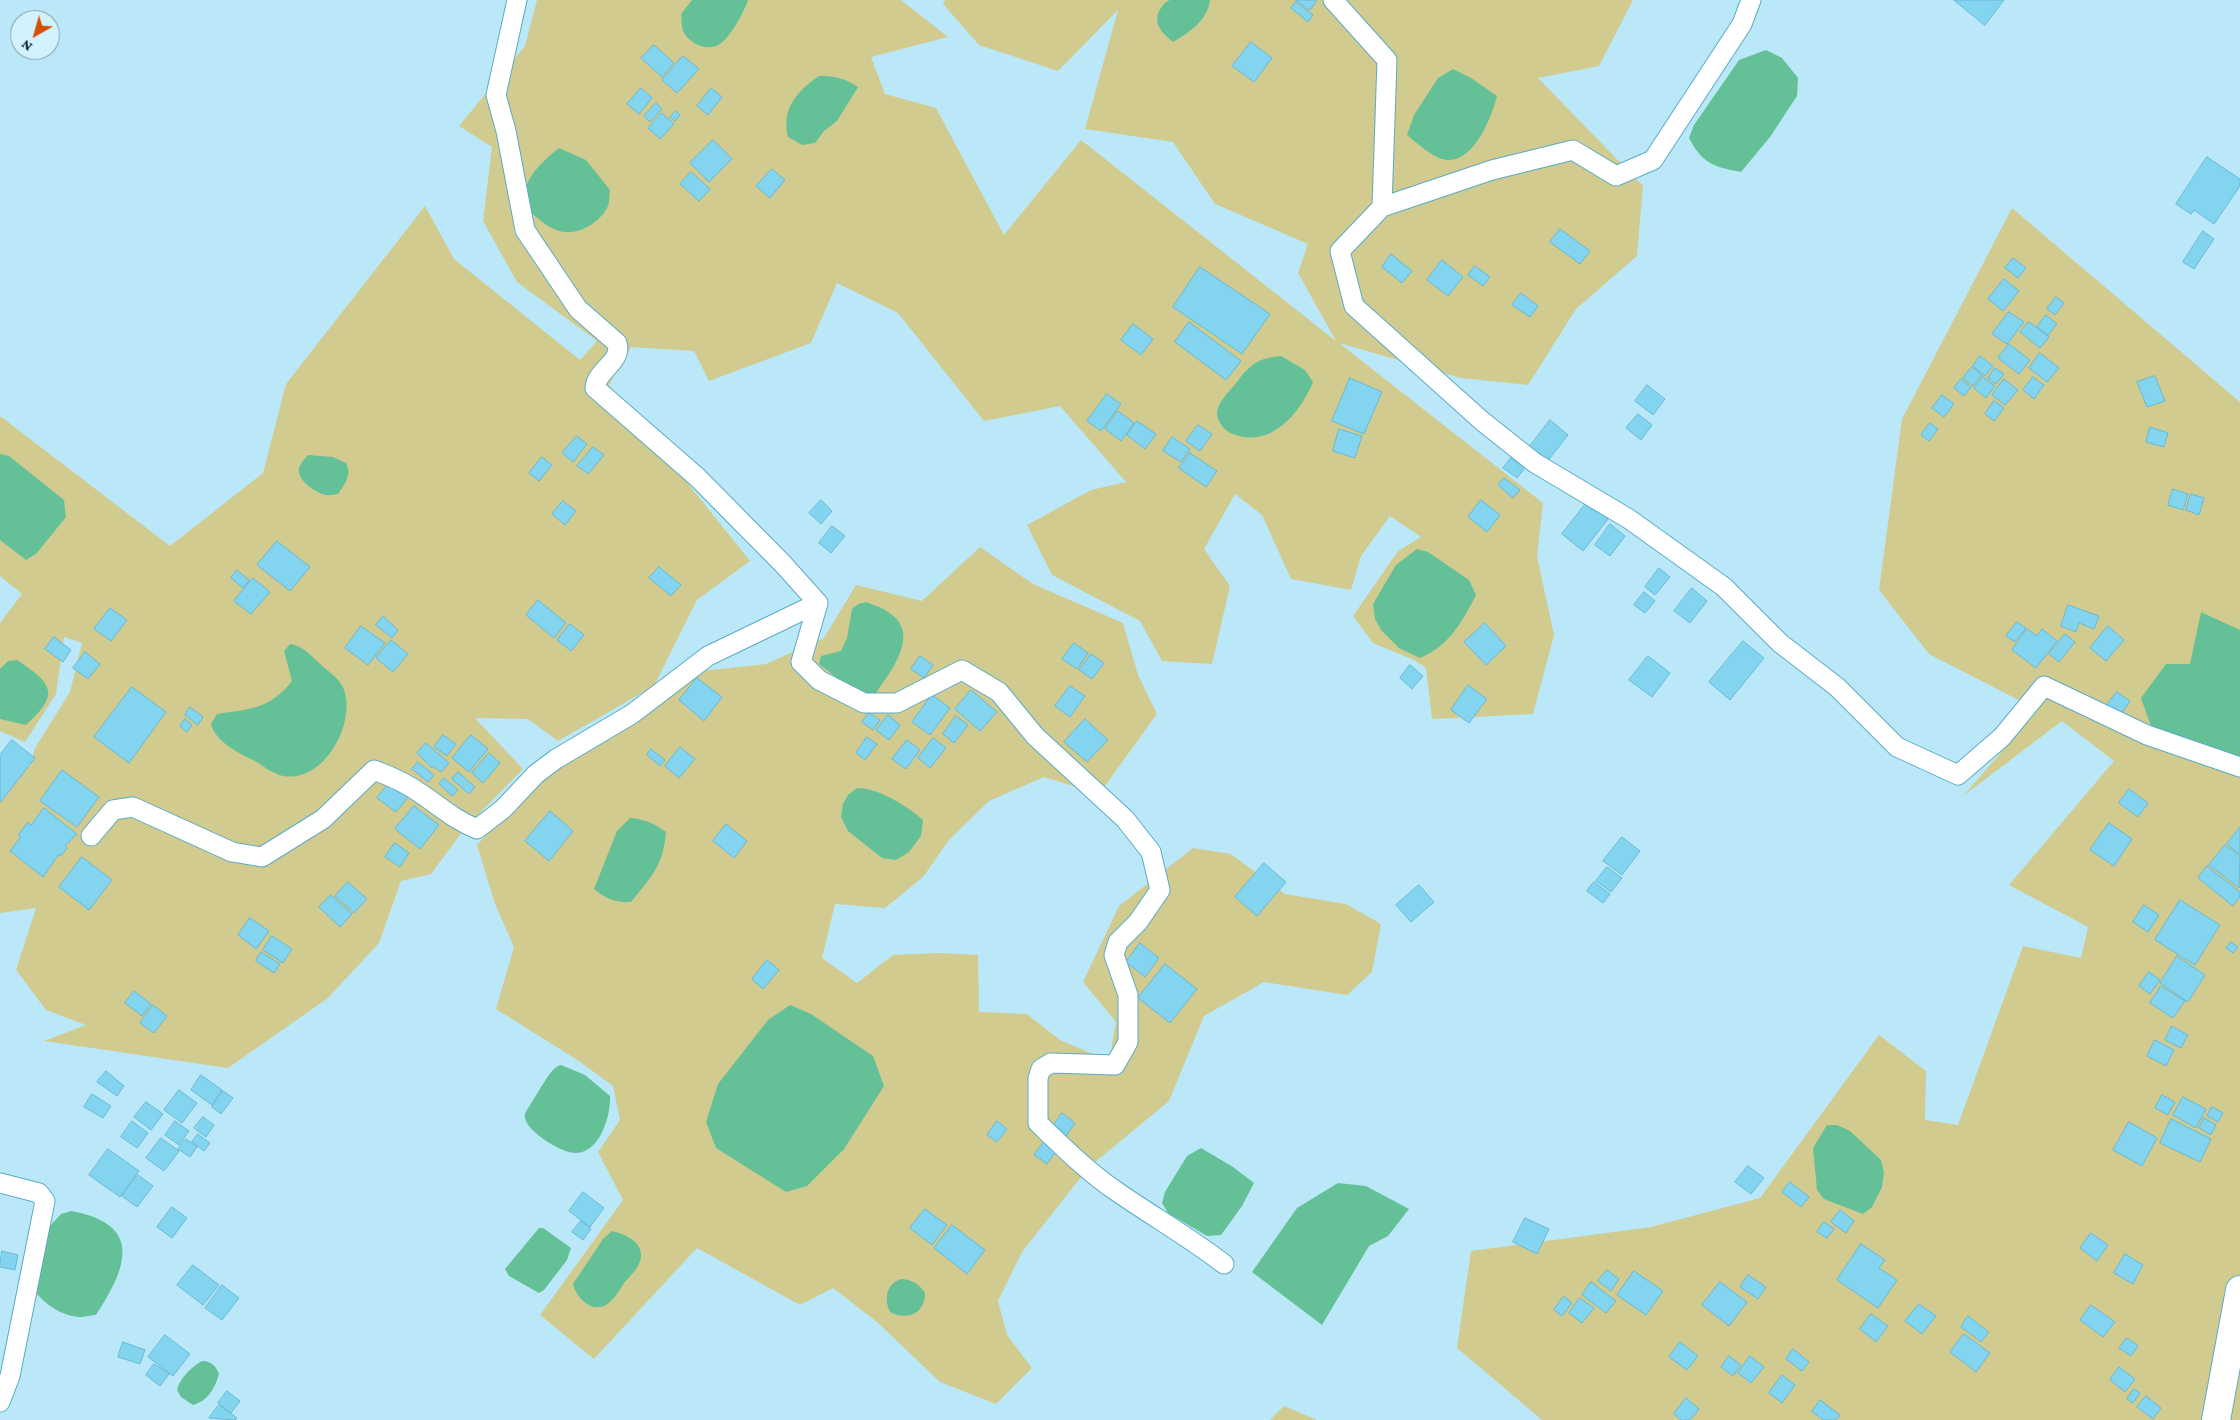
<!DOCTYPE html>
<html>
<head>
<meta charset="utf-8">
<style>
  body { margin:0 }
  #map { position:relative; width:2240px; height:1420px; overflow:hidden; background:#bae8f8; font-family:"Crimson Pro",serif }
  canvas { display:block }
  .north { position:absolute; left:10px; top:10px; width:50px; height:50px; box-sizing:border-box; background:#d4f2fd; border:1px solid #809ba5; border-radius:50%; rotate:218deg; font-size:14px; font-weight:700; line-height:20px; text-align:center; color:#011921 }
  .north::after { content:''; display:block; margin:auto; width:18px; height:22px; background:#d34f03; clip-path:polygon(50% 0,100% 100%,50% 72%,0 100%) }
</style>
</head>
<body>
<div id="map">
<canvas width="2240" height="1420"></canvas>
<div class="north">N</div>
</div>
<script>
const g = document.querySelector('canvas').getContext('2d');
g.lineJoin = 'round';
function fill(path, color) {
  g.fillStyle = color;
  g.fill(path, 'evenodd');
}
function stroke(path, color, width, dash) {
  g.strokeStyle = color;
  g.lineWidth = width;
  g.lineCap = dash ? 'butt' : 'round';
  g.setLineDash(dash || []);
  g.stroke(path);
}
fill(new Path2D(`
  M537 0H901L948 37 871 57 885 94 936 108 1004 235 1081 140 1336 341 1298 273 1308 244 1215 204 1173 142 1085 129 1118 10 1058 71 979 45 943 4 945 0H1633L1599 66 1538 78 1643 186 1637 256 1576 309 1528 385 1461 378 1339 343 1543 503 1537 556 1554 635 1533 714 1432 719 1426 668 1414 660 1373 643 1353 616 1398 551 1421 537 1390 516 1361 556 1351 590 1291 579 1262 515 1235 494 1204 549 1230 586 1212 664 1162 661 1140 621 1052 575 1027 525 1091 490 1126 482 1060 406 984 421 898 313 837 283 811 343 709 381 694 351 631 347 609 385 750 561 697 600 654 686 558 741 528 719 475 718 523 769 465 828 431 874 401 881 379 943 328 998 228 1068 44 1041 86 1025 46 1010 16 970 36 908 0 913V765L30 767 35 748 70 692 82 643 64 637 56 694 25 742 0 731V623L22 594 0 576V416L170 546 263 473 286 384 425 206 454 259 580 360 597 341 517 282 483 221 492 147 459 126 525 46Z
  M2012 208 2240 402V1420H1542L1457 1348 1471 1251 1651 1227 1760 1198 1879 1035 1926 1071 1925 1120 1958 1125 2023 946 2081 958 2088 927 2009 885 2114 761 2062 721 1963 796 2038 710 1929 654 1879 590 1902 419Z
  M980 547 1033 584 1123 623 1138 675 1157 714 1099 794 1044 777 989 801 949 840 923 877 885 908 835 904 822 958 857 983 893 955 939 953 978 955 979 1012 1027 1014 1060 1040 1109 1061 1116 1022 1083 982 1119 906 1193 848 1231 854 1285 894 1346 904 1381 924 1372 972 1347 995 1264 982 1204 1016 1169 1101 1089 1167 1022 1252 998 1301 1007 1335 1032 1368 996 1404 940 1382 877 1322 833 1288 800 1305 697 1248 594 1359 540 1315 623 1200 598 1152 620 1120 613 1086 579 1061 496 1009 514 947 495 904 477 845 540 776 692 672 766 664 824 638 856 585 922 601Z
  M1284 1406 1317 1420H1270Z`), '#d2cb90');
fill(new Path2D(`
  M692 0H748C744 12 730 39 718 45 706 51 691 44 684 33 681 28 682 20 681 14Z
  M1170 0H1210C1207 21 1190 32 1173 42 1162 33 1151 22 1161 8 1164 4 1165 2 1170 0Z
  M1766 50 1782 58 1798 78 1797 96 1770 137 1741 172C1715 167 1702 164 1689 138L1694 125 1739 60Z
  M1453 69 1471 78 1497 96C1492 116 1475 160 1449 160 1436 161 1417 143 1407 135L1414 115 1438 78Z
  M819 76C834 76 845 78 858 87L837 121 824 131 815 143 802 145 788 137C781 109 797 91 819 76Z
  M559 148 586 160 610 190C609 195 610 201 608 206 601 222 577 237 559 231 547 227 537 218 527 209 527 204 525 198 525 193 526 176 546 158 559 148Z
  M1281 356 1305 370 1313 382C1300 414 1270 449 1233 434 1226 432 1217 422 1217 414 1217 402 1230 391 1237 382 1250 364 1259 358 1281 356Z
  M0 454 9 456 64 500 66 517 36 554 26 560 0 540Z
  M308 455 333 457 346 463C352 475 345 484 338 494 334 494 329 496 326 495 316 493 296 480 299 468 300 463 305 459 308 455Z
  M1417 549 1428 552 1469 580 1476 595C1462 622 1449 646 1420 658L1399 648 1381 630 1375 619 1373 604 1396 565Z
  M866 602C873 605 882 607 888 612 922 633 891 671 876 693L860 696 819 664 821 656 841 651 847 638 852 609 858 604Z
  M2201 612 2240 630V760L2152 729 2141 698 2166 664H2190Z
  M290 644C303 646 309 654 318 662 328 672 342 679 345 693 354 727 323 783 283 776 273 774 262 765 253 760 238 753 215 741 211 724L217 714C250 709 270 709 292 681L284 651Z
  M17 660C51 683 62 693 26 725L0 719V669L8 661Z
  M857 788C879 788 907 806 923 820L921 836 909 852 896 860 882 858 848 831 841 817 843 804 848 795Z
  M630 818C645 819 655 824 666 832 663 866 652 876 631 902 616 903 606 899 594 889L617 831Z
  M790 1005 811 1014 873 1056 884 1086 844 1149 807 1186 786 1192 716 1148 706 1122 718 1084 768 1020Z
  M561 1065 585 1075 610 1096C611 1115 600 1153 576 1153 563 1154 521 1129 525 1114 526 1111 539 1091 541 1087 546 1080 552 1067 561 1065Z
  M1827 1125H1837L1850 1131 1881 1160 1884 1173 1882 1187 1872 1207 1863 1214 1824 1199 1817 1190 1813 1148Z
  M1201 1148 1233 1167 1254 1183 1242 1206 1221 1235 1207 1236 1168 1213 1162 1203 1165 1192 1187 1156Z
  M1338 1183 1366 1186 1409 1209 1388 1236 1369 1246 1322 1325 1252 1272 1297 1208Z
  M71 1211C144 1224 127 1268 96 1315 91 1315 85 1317 80 1317 63 1317 43 1303 34 1290L50 1226 61 1214Z
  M539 1228H543L571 1248 567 1260 544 1290 539 1293 509 1276 505 1269Z
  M612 1231C626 1234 646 1244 640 1261 638 1269 629 1277 624 1283 619 1291 613 1302 604 1306 589 1312 576 1296 573 1284L603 1239Z
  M901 1279C913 1280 918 1283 925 1293 925 1314 907 1321 890 1312 884 1299 886 1284 901 1279Z
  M202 1361C211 1361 216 1366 219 1374 215 1388 208 1401 193 1405L181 1397 177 1390C180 1378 191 1367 202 1361Z`), '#64c096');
const building = new Path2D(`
  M1296 0H1317L1310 10Z
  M1954 0H2004L1985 25Z
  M1296 2 1313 15 1308 22 1291 8Z
  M1251 42 1272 58 1254 82 1232 66Z
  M654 45 674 63 662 77 641 58Z
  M683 56 699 69 677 93 662 80Z
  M641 88 652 98 639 114 627 104Z
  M711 88 722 97 708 115 697 106Z
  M656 103 662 109 650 122 644 116Z
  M676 111 680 115 675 121 670 117Z
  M662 113 674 124 660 139 648 128Z
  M713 140 732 159 709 182 690 163Z
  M2207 157 2240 179V186L2214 224 2194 210 2191 214 2176 204Z
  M772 169 785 180 770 198 756 186Z
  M691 172 710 189 699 201 680 184Z
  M1560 229 1590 251 1580 264 1550 242Z
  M2203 231 2214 239 2194 269 2183 262Z
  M1391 254 1412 271 1402 283 1382 267Z
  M2013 258 2026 268 2018 278 2005 268Z
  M1442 260 1463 277 1448 296 1427 280Z
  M1475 266 1490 277 1483 286 1468 275Z
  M1200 267 1270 314 1242 354 1173 307Z
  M2004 279 2019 291 2003 311 1988 299Z
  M1521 293 1538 306 1530 317 1512 305Z
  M2056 297 2064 303 2055 315 2047 309Z
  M2009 312 2024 322 2007 344 1992 334Z
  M2046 315 2057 324 2048 335 2037 327Z
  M1189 322 1241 361 1226 380 1175 342Z
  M2029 322 2049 337 2040 348 2020 332Z
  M1133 324 1153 339 1141 355 1121 340Z
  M2009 344 2030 360 2019 374 1998 358Z
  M2040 353 2059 368 2047 382 2029 368Z
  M1980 356 1993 366 1985 376 1973 366Z
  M1972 367 1982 375 1973 386 1963 378Z
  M1995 368 2004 374 1996 384 1988 378Z
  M2155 376 2165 401 2147 407 2137 382Z
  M1983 377 1995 386 1986 398 1974 388Z
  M2033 377 2044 385 2034 399 2023 390Z
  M1350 378 1382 392 1364 434 1332 421Z
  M1961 379 1971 387 1964 396 1954 388Z
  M2004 379 2018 390 2005 405 1992 395Z
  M1647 385 1665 399 1653 415 1635 401Z
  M1107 394 1121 404 1101 431 1087 421Z
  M1942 395 1954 404 1944 417 1932 408Z
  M1994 401 2004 408 1994 421 1985 414Z
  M1118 411 1134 423 1121 441 1105 429Z
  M1638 414 1652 425 1641 440 1626 428Z
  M1550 420 1568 435 1546 463 1528 449Z
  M1137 421 1156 434 1145 449 1127 435Z
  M1930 423 1938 429 1929 441 1921 435Z
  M1198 425 1212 434 1200 451 1186 441Z
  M2150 427 2168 433 2164 447 2146 442Z
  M1339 429 1362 436 1355 458 1333 451Z
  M577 436 587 444 573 462 562 453Z
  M1172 437 1190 449 1181 462 1163 451Z
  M593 447 604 455 588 474 577 466Z
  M1190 453 1217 471 1206 487 1179 468Z
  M542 457 552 465 539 481 529 473Z
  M1511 458 1524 469 1517 478 1503 468Z
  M1504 478 1520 490 1513 498 1498 485Z
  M2173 489 2188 494 2183 510 2168 505Z
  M2191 494 2204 498 2199 515 2186 510Z
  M821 500 832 511 821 524 809 513Z
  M1481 500 1500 515 1487 532 1468 517Z
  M563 501 576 511 565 525 552 514Z
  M1587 502 1608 519 1583 551 1562 534Z
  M1610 524 1625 536 1610 556 1595 545Z
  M832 526 845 536 831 553 819 543Z
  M277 541 310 567 290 591 257 565Z
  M659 567 681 585 671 596 649 578Z
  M1659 568 1670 577 1655 595 1645 587Z
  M237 570 249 580 243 588 231 578Z
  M253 578 270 592 251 614 234 601Z
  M1692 588 1707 601 1690 623 1674 611Z
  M1644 592 1655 601 1645 613 1634 605Z
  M538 600 566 623 554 638 526 615Z
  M2068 605 2099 616 2094 629 2079 623 2076 632 2061 626Z
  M110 608 127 620 111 641 94 629Z
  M383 616 398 630 392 638 376 625Z
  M2017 622 2026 628 2015 642 2006 636Z
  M1485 623 1506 646 1486 665 1464 642Z
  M570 624 584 635 571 651 557 640Z
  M361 626 385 643 368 665 345 648Z
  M2108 626 2124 640 2106 661 2090 648Z
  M2027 629 2037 636 2042 629 2057 641 2036 668 2012 650Z
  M2065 634 2075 642 2059 662 2049 654Z
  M54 637 71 650 63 662 45 649Z
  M391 640 408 654 393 672 376 658Z
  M1743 641 1764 658 1730 700 1709 682Z
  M1074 643 1088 653 1077 669 1062 659Z
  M85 652 100 664 88 679 73 668Z
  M1091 654 1104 663 1092 679 1079 670Z
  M920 656 933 665 924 678 911 669Z
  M1648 656 1670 673 1652 697 1629 680Z
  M1410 665 1423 676 1412 689 1400 678Z
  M697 678 722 697 704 721 679 700Z
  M1468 685 1487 699 1469 723 1451 710Z
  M1070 686 1085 696 1070 717 1055 706Z
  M132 687 166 712 129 763 94 737Z
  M971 690 997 712 980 731 955 709Z
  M2117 692 2130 701 2120 716 2106 706Z
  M932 695 950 708 930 735 912 722Z
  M190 707 203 717 198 725 185 715Z
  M869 713 880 720 873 730 862 722Z
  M888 715 900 725 889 740 876 730Z
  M956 716 968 725 954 743 943 734Z
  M185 719 192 725 187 732 180 726Z
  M1085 719 1108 740 1087 762 1064 742Z
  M443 735 456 744 447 756 434 747Z
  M471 735 488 749 469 772 452 758Z
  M867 737 877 744 865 760 856 753Z
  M933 738 946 748 930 768 918 758Z
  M12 740 35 758 0 803V755Z
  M907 740 920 750 906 769 892 759Z
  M426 743 449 763 441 772 433 766 432 768 417 753Z
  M680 747 695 759 679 778 665 766Z
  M651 749 665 760 660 766 647 755Z
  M489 753 500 763 483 783 472 773Z
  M418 762 434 775 428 782 412 769Z
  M62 770 99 797 77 827 40 801Z
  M458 772 475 787 469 794 452 779Z
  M444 778 458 790 452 796 439 784Z
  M389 783 408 797 396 812 377 798Z
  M2129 789 2148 803 2138 817 2119 803Z
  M414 806 439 825 420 849 395 829Z
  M44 808 77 834 65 846 67 848 61 856 59 854 43 877 10 851 21 837 18 835 28 822 31 825Z
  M550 811 573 831 549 861 525 841Z
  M2109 823 2132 839 2114 866 2090 850Z
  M726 824 747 841 734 858 713 841Z
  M2240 827V852L2239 854 2227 844Z
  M1622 837 1640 851 1622 875 1603 861Z
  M395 843 409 853 400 867 385 857Z
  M2225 845 2240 856 2239 888 2209 865Z
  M82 857 112 880 89 910 59 887Z
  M1264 863 1286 882 1257 916 1235 897Z
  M2207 866 2240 892V897L2233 906 2198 878Z
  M1607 867 1622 878 1611 892 1596 881Z
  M348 882 367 899 354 913 335 896Z
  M1594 882 1610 894 1603 903 1587 891Z
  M1419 885 1434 902 1411 922 1396 905Z
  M331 895 352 914 340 927 319 907Z
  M2180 900 2220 925 2195 965 2155 940Z
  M2144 905 2159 915 2148 932 2133 922Z
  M250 918 269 931 256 949 238 935Z
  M272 936 292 949 283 963 263 950Z
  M2231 942 2238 947 2233 953 2226 948Z
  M1140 943 1159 958 1145 977 1126 962Z
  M261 952 280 964 274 973 256 961Z
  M2177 956 2205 975 2188 1002 2160 983Z
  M767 960 779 970 763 989 752 979Z
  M1165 964 1197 989 1170 1023 1138 998Z
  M2149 972 2160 980 2150 994 2139 986Z
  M2161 986 2185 1001 2173 1018 2150 1003Z
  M134 991 151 1004 142 1016 125 1003Z
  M153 1005 167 1016 154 1033 140 1023Z
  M2172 1026 2188 1035 2181 1048 2165 1040Z
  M2155 1040 2174 1050 2166 1066 2147 1056Z
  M106 1071 124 1086 117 1096 97 1082Z
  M201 1075 222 1090 212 1105 191 1090Z
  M179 1090 197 1103 182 1123 164 1110Z
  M223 1091 233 1098 221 1114 212 1107Z
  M92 1094 111 1106 103 1118 84 1107Z
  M2162 1095 2175 1102 2168 1115 2155 1108Z
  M2183 1097 2206 1109 2196 1128 2173 1115Z
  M146 1102 163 1114 151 1130 134 1117Z
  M2212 1107 2223 1113 2218 1122 2207 1116Z
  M1062 1113 1075 1123 1064 1139 1051 1129Z
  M203 1117 214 1125 206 1137 194 1128Z
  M2204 1118 2216 1125 2211 1135 2199 1128Z
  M2171 1119 2211 1139 2200 1162 2160 1143Z
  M132 1121 148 1133 137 1148 121 1137Z
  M175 1121 189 1131 179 1145 165 1135Z
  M997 1121 1007 1129 997 1142 987 1135Z
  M2129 1122 2157 1138 2142 1166 2113 1150Z
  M198 1134 210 1143 204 1151 192 1142Z
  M161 1138 179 1151 164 1171 146 1158Z
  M186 1139 197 1147 190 1157 178 1149Z
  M1045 1141 1057 1150 1047 1164 1034 1155Z
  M108 1149 139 1171 120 1197 89 1175Z
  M1748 1166 1764 1178 1751 1194 1735 1182Z
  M138 1175 153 1186 137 1207 122 1196Z
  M1790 1182 1809 1197 1801 1207 1782 1192Z
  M583 1192 604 1208 590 1227 569 1211Z
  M172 1207 187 1218 172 1238 157 1227Z
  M925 1209 947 1225 932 1245 910 1228Z
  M1840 1210 1854 1221 1846 1233 1831 1222Z
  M1525 1218 1549 1229 1537 1254 1513 1242Z
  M581 1221 591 1229 583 1240 572 1232Z
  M1824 1222 1834 1229 1827 1238 1817 1232Z
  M952 1225 985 1250 967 1274 934 1248Z
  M2091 1233 2108 1245 2097 1261 2080 1248Z
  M1861 1244 1885 1260 1879 1268 1897 1280 1878 1308 1837 1280Z
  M2 1251 18 1255 15 1270 0 1267Z
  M2125 1254 2143 1265 2133 1284 2114 1273Z
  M193 1265 219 1285 203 1305 177 1285Z
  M1607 1270 1619 1279 1611 1291 1598 1281Z
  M1634 1271 1663 1291 1646 1315 1617 1295Z
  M1748 1275 1766 1287 1758 1299 1740 1287Z
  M1591 1282 1616 1301 1606 1313 1582 1295Z
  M1720 1282 1747 1302 1729 1326 1702 1305Z
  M222 1285 239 1298 222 1320 205 1308Z
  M1564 1296 1572 1303 1562 1316 1554 1310Z
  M1580 1298 1594 1308 1582 1323 1569 1313Z
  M1919 1304 1936 1316 1922 1334 1905 1321Z
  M2091 1305 2115 1322 2103 1337 2080 1320Z
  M1871 1314 1888 1326 1876 1342 1860 1329Z
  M1968 1316 1989 1332 1981 1342 1961 1327Z
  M1964 1334 1990 1353 1976 1372 1950 1352Z
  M165 1335 190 1354 173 1376 148 1357Z
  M2127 1338 2138 1346 2131 1356 2119 1348Z
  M123 1342 145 1350 140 1364 118 1357Z
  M1680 1342 1698 1356 1687 1370 1669 1357Z
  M1793 1349 1809 1362 1802 1371 1786 1359Z
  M1729 1356 1741 1365 1733 1376 1721 1367Z
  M1750 1356 1764 1367 1751 1383 1738 1373Z
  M154 1364 169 1374 160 1386 146 1375Z
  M2119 1367 2135 1379 2125 1392 2110 1380Z
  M1782 1375 1795 1385 1782 1403 1769 1393Z
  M2134 1389 2140 1393 2133 1403 2127 1399Z
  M227 1391 240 1401 231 1413 218 1403Z
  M2146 1396 2161 1408 2153 1419 2137 1407Z
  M1686 1398 1699 1409 1690 1420H1681L1674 1414Z
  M1820 1400 1840 1415 1836 1420H1823L1812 1412Z
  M219 1405 237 1418 235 1420 209 1418Z`);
fill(building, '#83d4ef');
stroke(building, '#69b9d4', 1);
const minor = new Path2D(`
  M517 0 496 95 506 131 525 230 578 309 617 343C623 362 596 370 595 388L697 477 783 564 818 603 801 662 819 680 864 703H897L962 670 999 692 1035 736 1125 819 1151 852 1160 890 1138 922 1118 942 1114 955 1128 995V1042L1115 1065 1051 1063 1041 1069 1038 1078V1123C1063 1147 1088 1172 1116 1191 1152 1216 1189 1237 1224 1264
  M1333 0 1387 60 1382 207
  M1751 0 1742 24 1653 160 1616 176 1573 150 1492 170 1382 207 1340 251 1354 306 1482 421 1535 463 1629 519 1724 587 1780 643 1837 687 1897 747 1958 775 2002 737 2044 686 2147 735 2240 767
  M91 836 113 810 133 807 232 852 262 857 323 819 374 770C390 776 406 783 420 793 441 807 453 819 477 829L503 809 536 774 556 759 632 714 708 656 818 603
  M0 1183 39 1193 45 1201 10 1376 0 1402`);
const trunk = new Path2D(`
  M2216 1420 2240 1290`);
stroke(minor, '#5aabc5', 21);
stroke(trunk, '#5aabc5', 30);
stroke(minor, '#fff', 19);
stroke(trunk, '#fff', 28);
</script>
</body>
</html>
